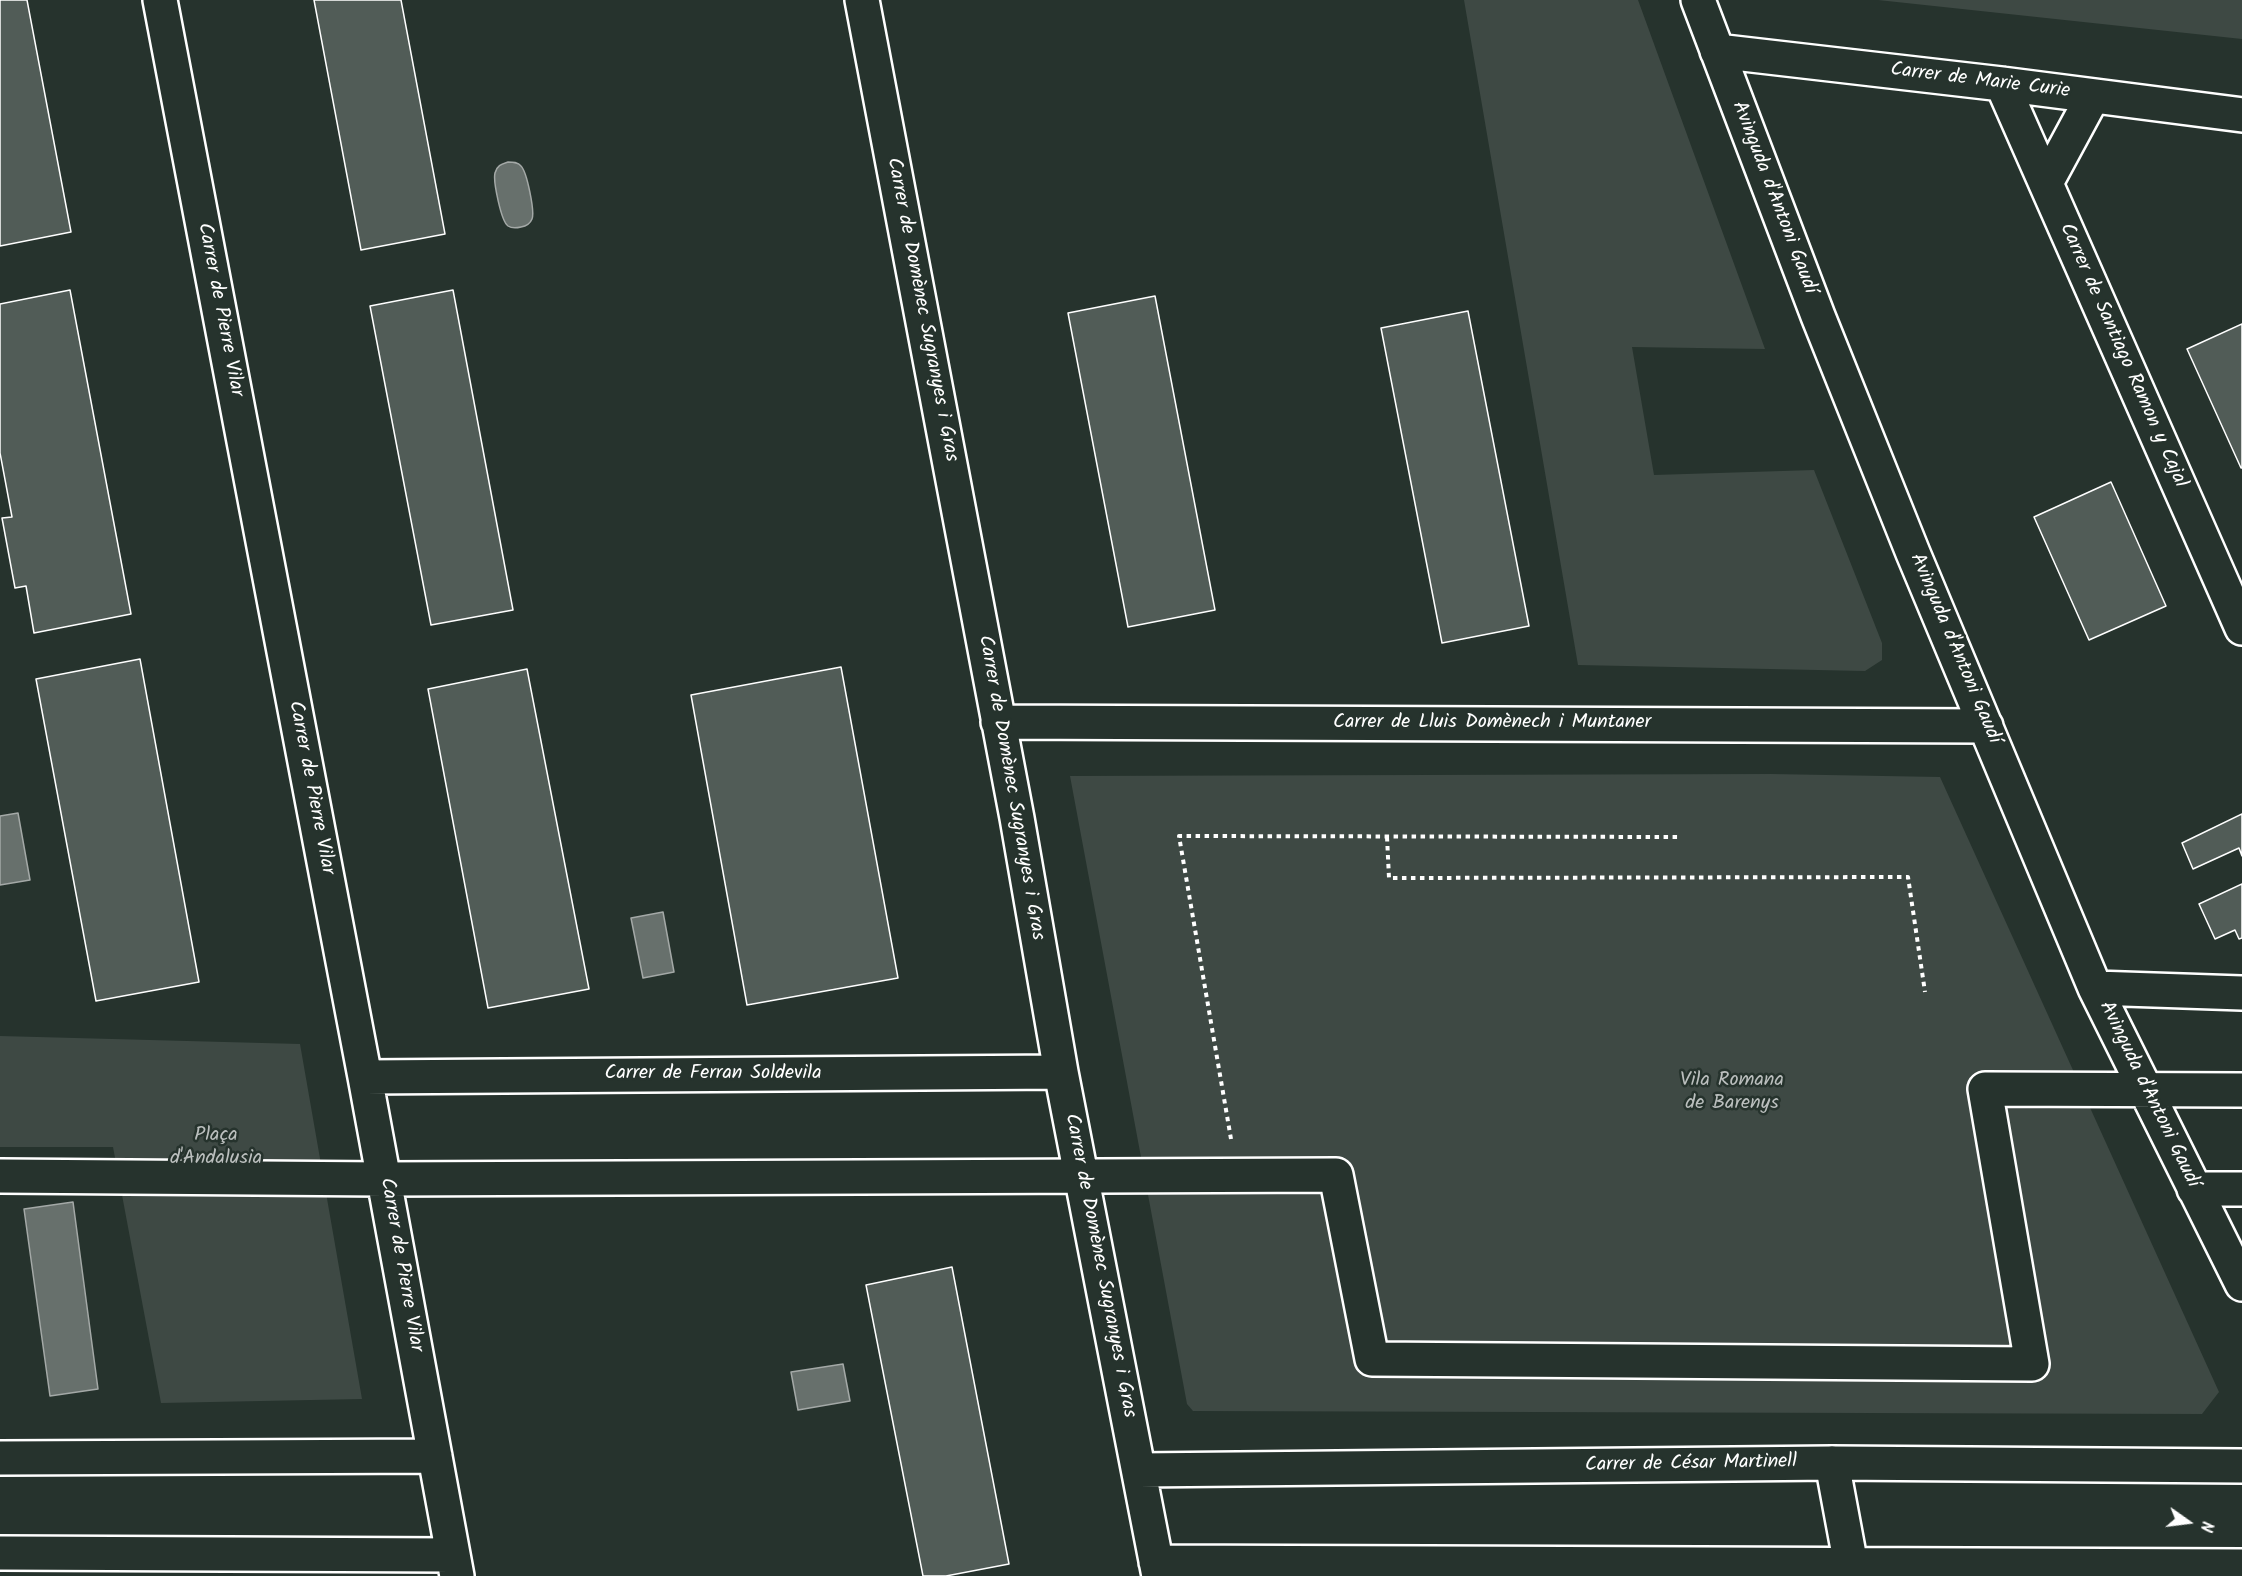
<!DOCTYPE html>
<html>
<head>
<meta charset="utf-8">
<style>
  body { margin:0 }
  #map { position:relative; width:2242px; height:1576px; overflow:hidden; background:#26332d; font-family:Kalam,sans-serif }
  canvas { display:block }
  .north { position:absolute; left:2158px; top:1492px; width:60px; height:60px; -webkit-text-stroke:4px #26332d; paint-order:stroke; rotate:104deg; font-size:16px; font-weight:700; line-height:24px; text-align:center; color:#fff }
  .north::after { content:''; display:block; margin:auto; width:21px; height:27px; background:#fff; clip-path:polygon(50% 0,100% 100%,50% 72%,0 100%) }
</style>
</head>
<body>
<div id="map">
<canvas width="2242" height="1576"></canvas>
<div class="north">N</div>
</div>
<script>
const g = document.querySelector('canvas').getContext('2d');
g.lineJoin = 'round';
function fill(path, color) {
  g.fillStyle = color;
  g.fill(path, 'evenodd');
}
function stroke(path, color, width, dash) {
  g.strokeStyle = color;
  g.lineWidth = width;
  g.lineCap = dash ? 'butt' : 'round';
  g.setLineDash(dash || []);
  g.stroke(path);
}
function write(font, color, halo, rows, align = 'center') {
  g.font = font + ' Kalam,sans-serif';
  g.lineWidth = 5;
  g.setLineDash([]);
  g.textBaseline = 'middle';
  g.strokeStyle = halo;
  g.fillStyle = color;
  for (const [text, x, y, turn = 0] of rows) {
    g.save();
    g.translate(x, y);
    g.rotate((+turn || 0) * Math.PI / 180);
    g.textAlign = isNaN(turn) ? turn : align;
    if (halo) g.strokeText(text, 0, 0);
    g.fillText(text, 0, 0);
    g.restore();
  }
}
fill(new Path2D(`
  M1464 0H1638L1765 349 1632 347 1654 475 1814 470 1882 643V660L1865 671 1578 665Z
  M1878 0H2242V39Z
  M1771 774 1940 777 2219 1392 2202 1414 1193 1411 1187 1404 1070 776Z
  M0 1036 300 1044 362 1399 161 1403 113 1147H0Z`), '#3e4944');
const water = new Path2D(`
  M508 162C513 162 518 162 521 166 527 172 535 212 532 219 530 224 527 226 521 227 517 228 511 228 508 226 501 221 493 181 495 173 497 165 502 164 508 162Z
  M18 813 30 880 0 885V816Z
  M663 912 674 972 643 978 631 918Z
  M73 1202 98 1389 50 1396 24 1209Z
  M843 1364 850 1401 798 1410 791 1372Z`);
fill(water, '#67706c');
stroke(water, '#a4a9a7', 1.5);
const building = new Path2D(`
  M0 0H27L71 232 0 246Z
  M314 0H401L445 234 361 250Z
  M70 290 131 614 34 633 26 586 15 588 2 518 12 517 0 453V304Z
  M453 290 513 610 431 625 370 306Z
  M1155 296 1215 610 1128 627 1068 313Z
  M1468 311 1529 626 1442 643 1381 328Z
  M2242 324V468H2241L2187 349Z
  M2111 482 2166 606 2089 640 2034 517Z
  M140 659 199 982 96 1001 36 679Z
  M841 667 898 978 747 1005 691 695Z
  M527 669 589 989 488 1008 428 689Z
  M2242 814V856L2239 848 2193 869 2182 843Z
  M2242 884V938L2239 939 2235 930 2215 939 2199 904Z
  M952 1267 1009 1564 946 1576H923L866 1285Z`);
fill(building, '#515c57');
stroke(building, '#fff', 1.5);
const street = new Path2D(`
  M160 0 365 1077 457 1576
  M862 0 1017 818 1061 1072 1159 1576
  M1698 0 1818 316 1913 553 2095 988 2242 1284
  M1717 51 2002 84 2242 115
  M2002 84 2242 628
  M2046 183 2093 96
  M998 722 1986 726
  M2095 988 2242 993
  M365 1077 1061 1072
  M0 1176 384 1179 1336 1175 1372 1359 2032 1364 1985 1089 2242 1090
  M2194 1189H2242
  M0 1458 435 1456
  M1832 1463 1853 1576
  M1139 1470 1832 1463 2242 1466
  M0 1553 453 1555
  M1156 1562 2242 1566`);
stroke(street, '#fff', 38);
stroke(new Path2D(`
  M1387 837 1389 878 1908 877 1925 992
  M1231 1139 1179 836 1681 837`), '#fff', 4, [4.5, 4.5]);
stroke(street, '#26332d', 33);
write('20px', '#fff', '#26332d', [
  ["Carrer de Marie Curie",1980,82,7],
  ["Avinguda d'Antoni Gaudí",1773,198,69],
  ["Carrer de Pierre Vilar",219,310,79],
  ["Carrer de Domènec Sugranyes i Gras",921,310,79],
  ["Carrer de Santiago Ramon y Cajal",2122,356,66],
  ["Avinguda d'Antoni Gaudí",1954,649,67],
  ["Carrer de Lluis Domènech i Muntaner",1492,724],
  ["Carrer de Pierre Vilar",310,788,79],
  ["Carrer de Domènec Sugranyes i Gras",1010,788,80],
  ["Carrer de Ferran Soldevila",713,1075],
  ["Avinguda d'Antoni Gaudí",2148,1095,64],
  ["Carrer de Pierre Vilar",400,1265,80],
  ["Carrer de Domènec Sugranyes i Gras",1099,1266,79],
  ["Carrer de César Martinell",1691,1465,-1]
]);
write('20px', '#bbbfbe', '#26332d', [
  ["Vila Romana",1732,1082],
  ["de Barenys",1732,1105],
  ["Plaça",216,1137],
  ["d'Andalusia",216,1160]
]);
</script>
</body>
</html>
